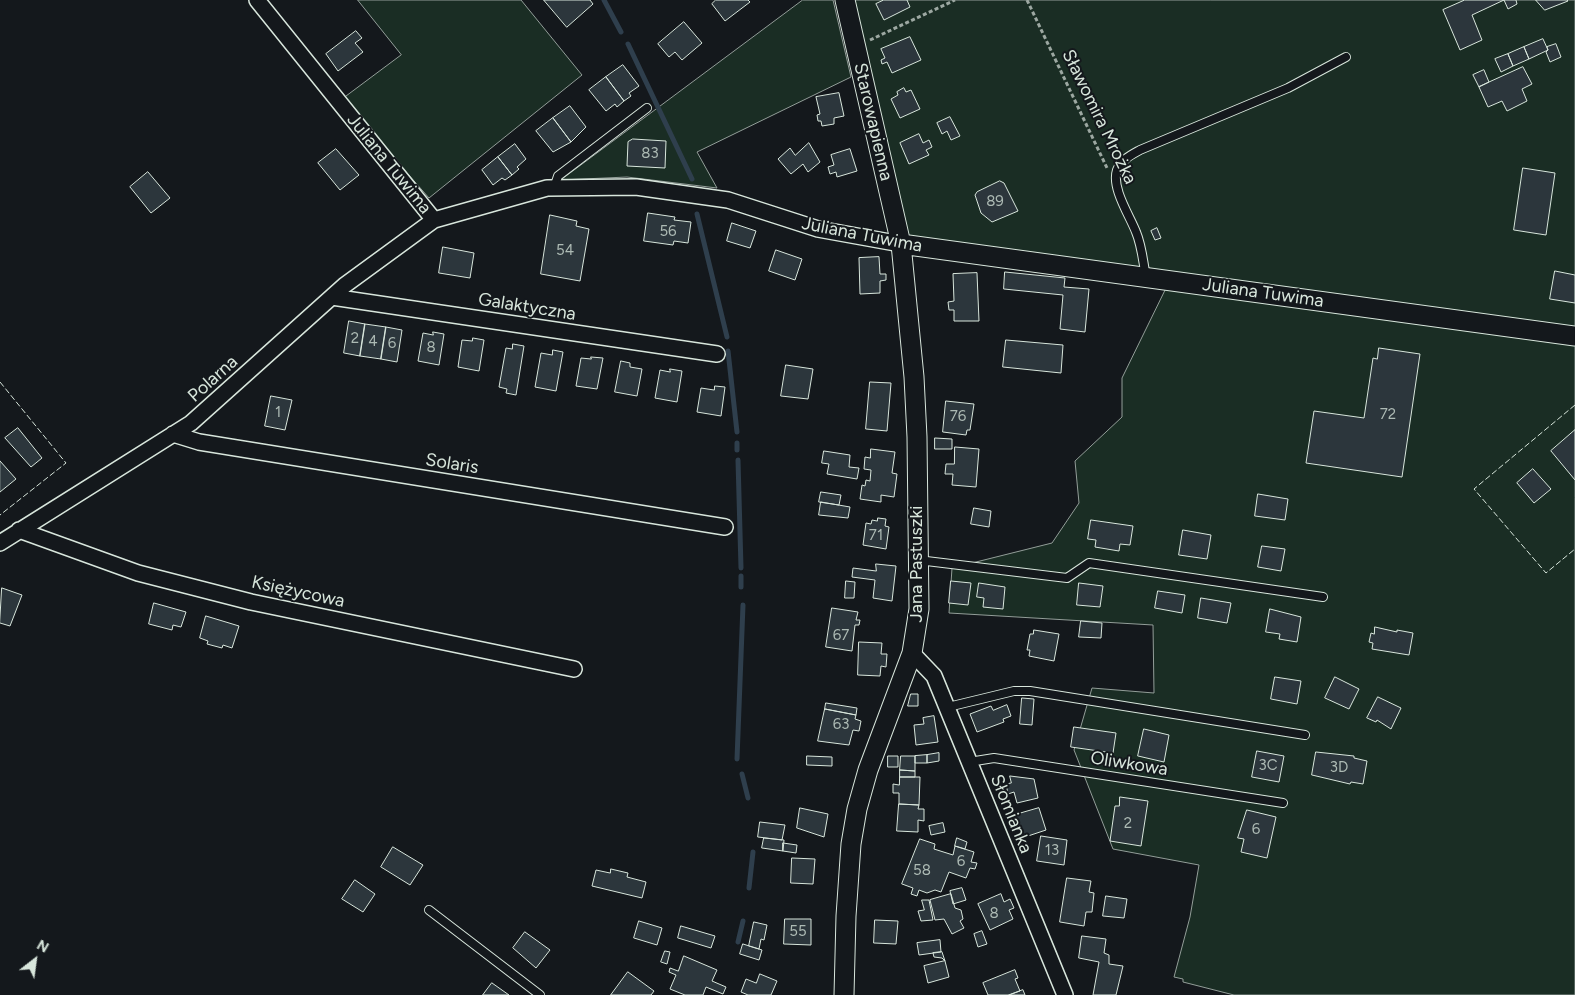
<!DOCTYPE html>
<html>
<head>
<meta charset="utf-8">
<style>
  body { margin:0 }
  #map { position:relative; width:1575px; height:995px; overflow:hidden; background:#14181c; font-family:Figtree,sans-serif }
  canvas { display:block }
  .north { position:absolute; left:10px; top:935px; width:50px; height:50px; -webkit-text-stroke:4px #14181c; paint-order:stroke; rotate:30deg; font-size:14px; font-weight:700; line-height:20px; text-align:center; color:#d8e6dc }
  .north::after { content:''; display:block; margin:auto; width:18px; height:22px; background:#d8e6dc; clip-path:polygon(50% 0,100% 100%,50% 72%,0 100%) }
</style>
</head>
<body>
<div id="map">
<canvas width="1575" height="995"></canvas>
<div class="north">N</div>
</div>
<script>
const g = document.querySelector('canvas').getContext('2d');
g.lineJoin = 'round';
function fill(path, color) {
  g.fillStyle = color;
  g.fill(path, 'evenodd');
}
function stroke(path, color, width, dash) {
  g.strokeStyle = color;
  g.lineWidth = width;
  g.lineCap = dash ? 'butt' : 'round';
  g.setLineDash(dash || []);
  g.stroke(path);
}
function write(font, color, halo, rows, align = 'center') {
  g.font = font + ' Figtree,sans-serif';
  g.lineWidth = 4;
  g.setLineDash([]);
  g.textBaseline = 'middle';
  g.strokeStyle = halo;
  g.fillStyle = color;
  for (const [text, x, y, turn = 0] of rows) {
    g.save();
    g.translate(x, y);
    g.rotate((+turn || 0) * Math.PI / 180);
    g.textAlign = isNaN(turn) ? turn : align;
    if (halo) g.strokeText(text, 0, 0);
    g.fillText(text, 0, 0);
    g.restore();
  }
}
const green = new Path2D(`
  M358 0H521L582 75 429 198 342 99 401 55Z
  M803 0H833L851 77 697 152 717 188 627 177 561 180Z
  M847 0H1575V995H1234L1183 982V979L1174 977 1190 917 1199 865 1113 849 1074 750 1092 688 1154 693 1153 625 949 613 952 568 1052 543 1079 503 1075 461 1122 417V378L1168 284 901 248Z`);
fill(green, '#1a2d24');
stroke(green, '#939e99', 1);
stroke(new Path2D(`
  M604 0 621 32
  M628 44 692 179
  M697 214 727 337
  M728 351 737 432
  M737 450V443
  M738 460 741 568
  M741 587V576
  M737 759 743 605
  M742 774 748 798
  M749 888 753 852
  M738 942 743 921`), '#2f3f4d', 5);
const building = new Path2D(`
  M544 0H590L593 4 567 27Z
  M716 0H748L750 2 725 21 712 4Z
  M884 0H907L910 7 884 20 876 4Z
  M1465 0H1516L1517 4 1508 9 1504 0 1472 15 1482 40 1460 50 1443 10Z
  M1536 0H1567L1568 1 1545 10Z
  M684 22 702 43 682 60 675 52 669 57 658 44Z
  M356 31 362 38 355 43 363 52 338 71 326 54Z
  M910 37 921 60 892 73 887 62 882 64 881 60 885 58 881 49Z
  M1543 39 1548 50 1529 59 1524 47Z
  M1556 44 1561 57 1550 62 1546 52 1548 50 1547 47Z
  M1524 47 1529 59 1513 66 1508 54Z
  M1508 54 1513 66 1501 72 1495 59Z
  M623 65 639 86 629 93 631 96 624 101 606 77Z
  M1523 67 1532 84 1522 89 1527 101 1507 111 1502 101 1488 107 1479 87Z
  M1484 70 1489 82 1479 87 1473 75Z
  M606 77 624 101 617 107 615 104 606 111 589 90Z
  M904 88 906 92 911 90 920 109 900 118 891 99 898 95 897 92Z
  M839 93 844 116 834 118V124L822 126 821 121H818L817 115 820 114 816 97Z
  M570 106 586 127 571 142 553 118Z
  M950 117 960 136 951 140 947 131 942 134 937 123Z
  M553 118 571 142 553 152 536 131Z
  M919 134 923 143 929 140 932 147 926 150 929 155 909 164 900 143Z
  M633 139 666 141 665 168 627 166 628 142Z
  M809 143 820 162 808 172 803 164 791 174 778 159 790 148 795 155Z
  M515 144 526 159 517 167 519 169 512 175 498 157Z
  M336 149 359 175 340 190 318 163Z
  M850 149 857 171 837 177 836 172 830 174 828 167 834 165 831 155Z
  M498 157 512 175 505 180 502 178 493 185 482 170Z
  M1523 168 1555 173 1546 235 1514 230Z
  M148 172 170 198 151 213 130 187Z
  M1000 181 1004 183 1018 211 992 222 981 213 975 195 977 192Z
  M648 213 675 217 674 220 691 222 688 243 674 241 673 245 644 241Z
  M550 215 577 221 576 226 589 229 580 281 541 274Z
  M732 223 756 231 750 248 727 241Z
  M1157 228 1161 238 1155 240 1151 231Z
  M443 247 474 253 470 278 439 273Z
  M776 250 802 259 795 280 769 271Z
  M879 257 880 274H886V280L880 281V293L860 294 859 258Z
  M1555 271 1575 275V303L1550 299Z
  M1005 272 1065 278 1064 287 1089 289 1085 332 1060 329 1063 295 1004 289Z
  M977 273 979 321H954V310H949L948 302 954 301 953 274Z
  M349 321 365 324 360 356 344 353Z
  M365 324 386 327 381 359 360 356Z
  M386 327 402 330 397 362 381 359Z
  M433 332 444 334 439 365 418 361 423 333 433 335Z
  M473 338 484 340 479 371 458 367 462 340 472 341Z
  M1006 340 1063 345 1061 373 1003 367Z
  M513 344 524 346 516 395 506 393 507 389 499 387 506 348 512 349Z
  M1379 348 1420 354 1402 477 1306 463 1314 411 1364 418 1373 358 1377 359Z
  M553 350 563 352 556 391 535 387 541 353 552 355Z
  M591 357 603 358 597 389 576 386 581 358 591 359Z
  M621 361 630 363V367L642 369 637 396 615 392Z
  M786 365 813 369 808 399 781 396Z
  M670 369 682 371 677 402 655 398 660 370 670 372Z
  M870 382 891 383 887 431 866 429Z
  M715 386 725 387 721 416 697 412 701 388 714 390Z
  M271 396 292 400 285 430 265 426Z
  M946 401 974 404 970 430H967L966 435 943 432Z
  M18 428 42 458 31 467 5 438Z
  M1575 430V480L1551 451Z
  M935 438 952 439V449H935Z
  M955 447 979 449 976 487 952 485 953 474H945L946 464H954Z
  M871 449 895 452 892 473 897 474 894 497 881 495V502L860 499 862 485 865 486 866 480 870 481 871 470 864 469 865 457 870 458Z
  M824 451 850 455 849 467 859 468 857 479 827 474 829 464 822 463Z
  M0 461 16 479 0 492Z
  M1533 469 1551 489 1534 503 1517 483Z
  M821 492 841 495 839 505 819 502Z
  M1258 494 1288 499 1285 520 1255 516Z
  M821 502 850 507 848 518 819 515Z
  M974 508 991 511 989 527 971 524Z
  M878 518 886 519 885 526 889 527 886 549 863 545 866 523 871 524 872 520 877 521Z
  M1091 520 1133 526 1130 545 1120 544 1119 551 1095 547 1096 540 1088 539Z
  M1183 530 1211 535 1207 559 1179 555Z
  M1262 546 1285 549 1281 571 1258 567Z
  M876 564 896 566 892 601 873 598 875 580 852 577 853 568 876 571Z
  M846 581 855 582 854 598H845Z
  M951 581 971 583 968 605 949 603Z
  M979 583 1005 587 1003 609 983 607 984 598 977 597Z
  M1079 583 1103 586 1100 607 1077 605Z
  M2 588 22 595 10 626 0 623Z
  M1158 591 1185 595 1182 613 1155 608Z
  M1201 598 1231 603 1227 623 1198 618Z
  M154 603 186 612 181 627 173 625 172 630 149 624Z
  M832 608 858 612 856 620H860L859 625H855L852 651 826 647Z
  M1270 609 1301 617 1297 642 1279 639 1280 634 1266 632Z
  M206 616 239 626 232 648 223 645 222 648 207 644 208 641 200 638Z
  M1081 621 1102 623 1101 638 1079 637Z
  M1375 627 1397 632V630L1413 633 1409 655 1372 649 1373 643 1369 642 1371 633 1374 634Z
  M1034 630 1059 634 1054 661 1029 656 1030 650H1027L1030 634H1033Z
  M859 642 882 643 881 654H887L886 667 881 666 880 676 858 675Z
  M1275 677 1301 681 1297 704 1271 699Z
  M1335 677 1359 689 1349 709 1325 698Z
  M911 694H918V706H908Z
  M1378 697 1401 708 1391 729 1377 720 1376 722 1367 718Z
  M1022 698 1034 699 1032 725 1020 724Z
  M826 703 857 708 856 715 825 709Z
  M1007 705 1011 716 1003 719 1004 722 977 732 970 714 991 706 993 710Z
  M825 709 856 715 855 719 861 721 859 731 853 730 849 745 818 741Z
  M934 716 938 742 916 745 914 725 924 724 923 718Z
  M1074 727 1116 733 1113 753 1071 747Z
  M1144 729 1169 735 1164 762 1138 756Z
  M1257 751 1284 756 1279 782 1252 777Z
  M1316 752 1354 756V758L1367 761 1363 784 1351 782 1350 784 1312 775Z
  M939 753V761L927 763V755Z
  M927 755V763H915V756Z
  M807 756 832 757V766L807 765Z
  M888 756H898V767H888Z
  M901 756H915V771L900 770Z
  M900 770 915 771V777H900Z
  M1010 776 1034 779 1038 798 1017 803 1014 792 1008 794 1006 784 1011 783Z
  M900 777H920L919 805 899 804V793H893V784L899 785Z
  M1120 797 1148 801 1141 846 1110 841 1115 806H1119Z
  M899 804 919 805 918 809H924V821L918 820V832L897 831Z
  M800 808 828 814 824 837 797 828Z
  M1039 808 1046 830 1022 838 1015 815Z
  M1247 810 1276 817 1267 858 1241 852 1244 839 1238 838Z
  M760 822 785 825 782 840 758 837Z
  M943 823 945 832 931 835 929 826Z
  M1041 836 1067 840 1064 865 1037 861Z
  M764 838 784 840 783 851 762 848Z
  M957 838 967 842 965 849 955 846Z
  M920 839 935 844 934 849 953 855 955 846 974 852 971 862 977 863 975 869 970 868 966 878 949 872 941 892 935 890 927 893 919 890 917 896 911 894 913 888 902 884Z
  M783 843 797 845 796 853 783 851Z
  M393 847 423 865 410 885 381 867Z
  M792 858 815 859 813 884 791 883Z
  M611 869 628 873 627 877 646 882 642 898 592 886 596 870 610 873Z
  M1067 878 1091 881 1089 892 1094 893 1092 912H1086L1084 926 1060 922Z
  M355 880 375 894 363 912 342 899Z
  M962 888 966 900 953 904 950 891Z
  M951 894 955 908 961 910 963 919 960 921 964 928 952 934 944 919 935 920 930 900Z
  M1001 894 1004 902 1010 899 1014 908 1009 910 1013 919 990 930 978 904Z
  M1106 896 1127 899 1124 918 1103 916Z
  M922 900H929L933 920 921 921 918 911 924 910Z
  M785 919H811V945L784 944Z
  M875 920 898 921 896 944 874 943Z
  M639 921 662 928 657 945 634 938Z
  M754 922 767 925 764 940 761 939 759 949 749 946Z
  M681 926 715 936 711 948 678 938Z
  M982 931 987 944 978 947 974 934Z
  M525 932 550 950 536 968 513 948Z
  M1082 936 1106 939 1104 953 1109 955V964L1123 966 1116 995H1093L1099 962 1079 958Z
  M940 940 941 952 919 955 917 943Z
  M743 944 762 950 759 960 740 954Z
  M665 951 670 952 667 964 661 962Z
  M942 952 945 961 942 958 934 957 933 953Z
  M684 956 717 970 712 981 726 987 723 994 706 987 703 995H685L670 989 676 975 669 972 670 968 678 971Z
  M945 961 949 977 928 983 924 966Z
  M1015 970 1018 978 1015 979 1020 991 1009 995H988L983 983Z
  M628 972 654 991 651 995H611Z
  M760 974 777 981 771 995H748L741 992 746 979 756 983Z
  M492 983 509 995H483Z
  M1023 990 1025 995H1009Z`);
fill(building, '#2c363c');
stroke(building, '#d8e6dc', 1);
const service = new Path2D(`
  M554 188 558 176 647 108
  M1146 277C1143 262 1142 246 1136 232 1130 216 1111 188 1117 170 1121 160 1131 155 1140 150L1288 88 1346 57
  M918 560 1067 578 1089 563 1323 597
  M948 707 1014 691H1030L1305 735
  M969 762 994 758 1283 803
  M429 910 540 995`);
const minor = new Path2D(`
  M257 0 434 220
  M332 297 717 354
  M173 434 199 442 725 527
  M19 530 138 573 251 602 574 669
  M0 543 191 423 345 285 434 220 547 188 636 187 728 200 818 229 901 244
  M912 653 934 676 1065 995`);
const tertiary = new Path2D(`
  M901 244 1575 336
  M844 995 846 916 851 844 857 809 868 770 912 653 919 609 917 437 914 377 901 244 845 0`);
stroke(service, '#d8e6dc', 10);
stroke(minor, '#d8e6dc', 18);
stroke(tertiary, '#d8e6dc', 21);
stroke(new Path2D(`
  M1027 0 1107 168
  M870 40 955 0`), '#9da8a2', 3, [4, 2.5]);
stroke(service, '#14181c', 8);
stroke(minor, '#14181c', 15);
stroke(tertiary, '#14181c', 19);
stroke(new Path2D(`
  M0 382 66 463 0 515
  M1575 405 1474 489 1546 573 1575 549`), '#d8e6dc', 1, [6, 2.5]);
write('15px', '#adbab4', null, [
  ["83",650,154],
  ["89",995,202],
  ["56",668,232],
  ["54",565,251],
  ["2",355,339],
  ["4",373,342],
  ["6",392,344],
  ["8",431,348],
  ["1",278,413],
  ["72",1388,415],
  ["76",958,417],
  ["71",876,536],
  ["67",841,636],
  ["63",841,725],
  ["3C",1268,766],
  ["3D",1339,768],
  ["2",1128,824],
  ["6",1256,830],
  ["13",1052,851],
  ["6",961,862],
  ["58",922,871],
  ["8",994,914],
  ["55",798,932]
]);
write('18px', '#d8e6dc', '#14181c', [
  ["Sławomira Mrożka",1099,117,64],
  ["Starowapienna",873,122,77],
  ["Juliana Tuwima",389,164,51],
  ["Juliana Tuwima",862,235,11],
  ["Juliana Tuwima",1263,293,8],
  ["Galaktyczna",527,307,9],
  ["Polarna",213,379,-42],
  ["Solaris",452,464,9],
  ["Jana Pastuszki",917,564,-90],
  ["Księżycowa",298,592,12],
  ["Oliwkowa",1129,764,9],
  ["Słomianka",1011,814,68]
]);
</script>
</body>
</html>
